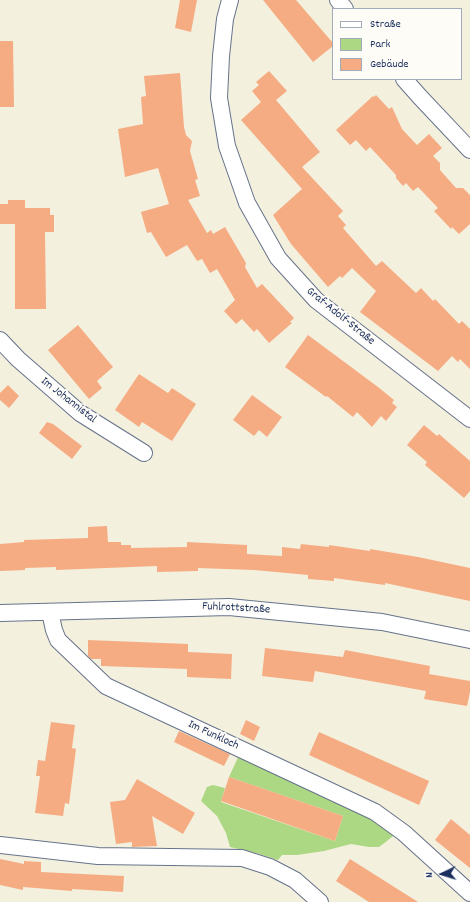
<!DOCTYPE html>
<html>
<head>
<meta charset="utf-8">
<style>
  body { margin:0 }
  #map { position:relative; width:470px; height:902px; overflow:hidden; background:#f3f0de; font-family:Dekko,sans-serif }
  canvas { display:block }
  .legend { position:absolute; left:332px; top:8px; width:130px; height:72px; box-sizing:border-box; background:#fdfcf7; border:1px solid #a3aaba; margin:0; padding:5px 7px; list-style:none; font-size:12px; color:#1b2f5e }
  .legend li { display:flex; align-items:center; gap:8px; height:20px }
  .legend b { width:20px; border:1px solid #a3aaba }
  .north { position:absolute; left:422px; top:854px; width:40px; height:40px; -webkit-text-stroke:3px #fdfcf7; paint-order:stroke; rotate:266deg; font-size:11px; font-weight:700; line-height:16px; text-align:center; color:#1b2f5e }
  .north::after { content:''; display:block; margin:auto; width:14px; height:18px; background:#1b2f5e; clip-path:polygon(50% 0,100% 100%,50% 72%,0 100%) }
</style>
</head>
<body>
<div id="map">
<canvas width="470" height="902"></canvas>
<ul class="legend">
<li><b style="height:5px;background:#fff"></b>Straße</li>
<li><b style="height:11px;background:#add883"></b>Park</li>
<li><b style="height:11px;background:#f6ac83"></b>Gebäude</li>
</ul>
<div class="north">N</div>
</div>
<script>
const g = document.querySelector('canvas').getContext('2d');
g.lineJoin = 'round';
function fill(path, color) {
  g.fillStyle = color;
  g.fill(path, 'evenodd');
}
function stroke(path, color, width, dash) {
  g.strokeStyle = color;
  g.lineWidth = width;
  g.lineCap = dash ? 'butt' : 'round';
  g.setLineDash(dash || []);
  g.stroke(path);
}
function write(font, color, halo, rows, align = 'center') {
  g.font = font + ' Dekko,sans-serif';
  g.lineWidth = 4;
  g.setLineDash([]);
  g.textBaseline = 'middle';
  g.strokeStyle = halo;
  g.fillStyle = color;
  for (const [text, x, y, turn = 0] of rows) {
    g.save();
    g.translate(x, y);
    g.rotate((+turn || 0) * Math.PI / 180);
    g.textAlign = isNaN(turn) ? turn : align;
    if (halo) g.strokeText(text, 0, 0);
    g.fillText(text, 0, 0);
    g.restore();
  }
}
fill(new Path2D(`
  M239 755 371 817 396 834 379 847H369L351 844 324 851 297 855H282L278 860 256 853 230 847 226 833 217 816 201 801 207 787 213 785 225 788 221 802 335 841 343 816 229 777Z`), '#add883');
fill(new Path2D(`
  M180 0H197L191 32 175 28Z
  M263 0H296L333 43V46L313 62Z
  M0 41H13L14 107H0Z
  M269 71 287 91 276 100 320 152 302 167 343 211 338 216 346 225 343 228 376 266 382 261 416 293 421 288 433 301 435 299 459 324 462 321 470 329V369L460 359 458 362 452 356 438 371 360 312 376 291 352 268 342 278 340 276 328 287 291 244 273 215 302 189 241 120 261 102 252 91 259 85 256 82Z
  M180 73 184 127 186 135 192 141 190 151 198 179 195 180 200 196 188 200 207 233 211 230 213 234 225 227 246 263 245 267 257 288 262 284 294 318 290 322 292 323 269 343 257 329 254 332 242 319 236 324 224 311 235 300 217 269 210 273 202 259 197 261 187 245 166 257 151 232 147 233 141 212 169 204 158 168 125 177 118 129 143 124 141 97 146 96 144 76Z
  M376 95 389 109 392 107 402 129 417 145 429 134 442 148 433 156 440 163V170L456 188H463L470 195V224L459 234 452 227 451 229 434 211 438 208 418 187 413 191 406 183 403 186 396 178V175L370 147 366 151 356 140 350 145 336 130 373 96 374 97Z
  M8 200H25V208H50V215H54V232H45L46 309H15V224H0V204H8Z
  M78 325 113 367 97 381 102 388 89 399 48 350Z
  M308 335 378 387 394 400 392 403 397 407 386 421 381 416 372 427 357 412 353 417 327 396 326 397 285 367Z
  M139 374 168 393 172 388 196 404 172 441 142 422 139 427 115 410Z
  M8 385 19 396 9 408 0 400V393Z
  M252 395 282 417 267 437 259 430 254 436 233 420Z
  M47 422 53 424 82 446 72 459 39 433Z
  M424 425 437 436 439 434 470 461V491L464 498 425 465 427 462 407 445Z
  M107 526 108 542H121V545H131V548L187 547V542L247 545V554L282 556V547L300 549 301 544 329 547V545L370 551V549L418 557 470 568V601L385 583V585L334 578V581L308 579V575L254 570 198 568V571L157 572V566L56 570V567L25 568V570L0 571V544L24 542V540L88 538V527Z
  M88 640 188 644V652L232 654 231 679 187 677V669L101 666V659H91L88 656Z
  M265 648 343 657 345 650 430 666 429 674 470 681V692L467 706 424 699 426 691 315 671 313 682 262 676Z
  M246 720 260 727 254 741 240 734Z
  M51 722 75 725 72 748 76 749 69 804 65 803 63 816 35 813 40 776H36L38 760 45 761Z
  M179 731 230 754 224 766 174 742Z
  M319 732 429 781 419 805 309 755Z
  M229 777 343 816 335 841 221 801Z
  M137 779 195 813 183 834 152 816 157 846 132 847V842L116 844 110 802 125 800Z
  M451 819 470 835V868L435 840Z
  M0 859 24 864V861L41 862V872L124 876 123 892 72 889V891L23 887V890L0 885Z
  M350 859 418 902H369L336 881Z`), '#f6ac83');
const minor = new Path2D(`
  M230 0 225 19 221 56 219 98 227 146 247 203 278 258 316 300 470 419
  M338 0 345 9
  M404 79 420 97 470 150
  M0 340 18 359 80 413 144 453
  M50 612 54 630 58 640 106 686 375 812 404 833 470 893
  M0 613 229 607 382 622 470 640
  M0 845 98 856 242 858 270 867 295 880 320 902`);
stroke(minor, '#67738b', 18);
stroke(minor, '#fff', 16);
write('12px', '#1b2f5e', '#fdfcf7', [
  ["Graf-Adolf-Straße",340,317,39],
  ["Im Johannistal",68,401,38],
  ["Fuhlrottstraße",236,609,3],
  ["Im Funkloch",213,736,25]
]);
</script>
</body>
</html>
